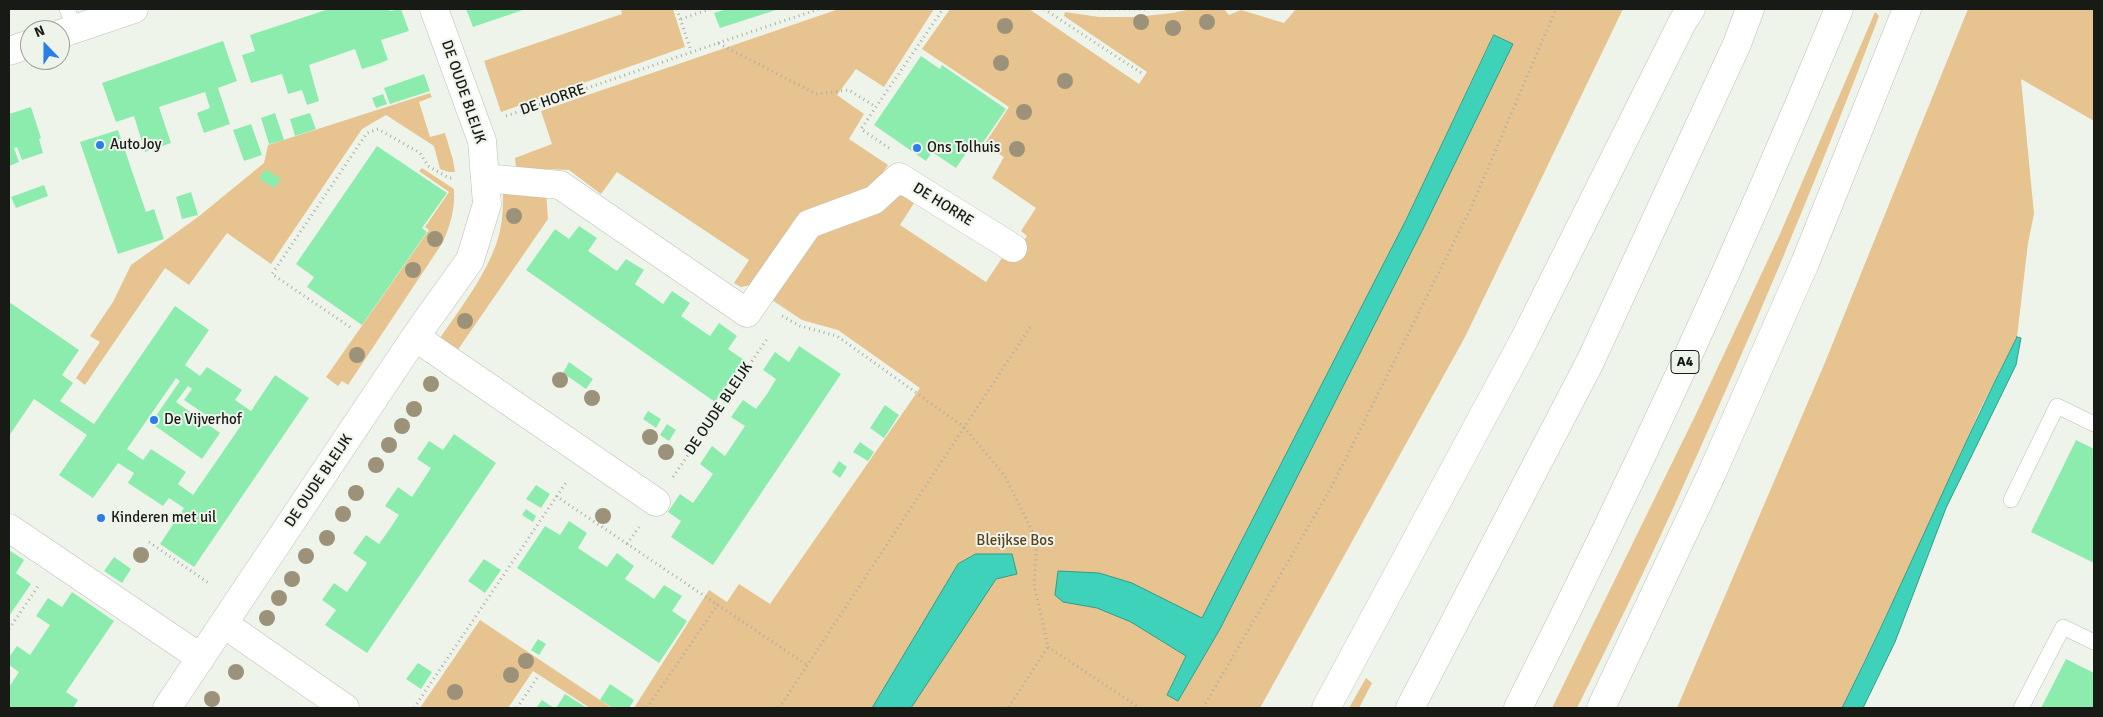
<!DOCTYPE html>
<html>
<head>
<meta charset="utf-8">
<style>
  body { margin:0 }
  #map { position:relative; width:2103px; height:717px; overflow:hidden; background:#eff4eb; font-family:Signika,sans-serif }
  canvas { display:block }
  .frame { position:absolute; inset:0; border:10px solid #181a16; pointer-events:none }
  .north { position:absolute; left:20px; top:20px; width:50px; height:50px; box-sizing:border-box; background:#eff4eb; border:1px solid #999d96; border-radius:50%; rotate:338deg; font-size:14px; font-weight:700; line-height:20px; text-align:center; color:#181a16 }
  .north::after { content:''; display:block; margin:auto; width:18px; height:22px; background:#2b7de9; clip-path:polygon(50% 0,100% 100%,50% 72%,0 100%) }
</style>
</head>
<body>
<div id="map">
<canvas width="2103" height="717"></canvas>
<div class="frame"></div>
<div class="north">N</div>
</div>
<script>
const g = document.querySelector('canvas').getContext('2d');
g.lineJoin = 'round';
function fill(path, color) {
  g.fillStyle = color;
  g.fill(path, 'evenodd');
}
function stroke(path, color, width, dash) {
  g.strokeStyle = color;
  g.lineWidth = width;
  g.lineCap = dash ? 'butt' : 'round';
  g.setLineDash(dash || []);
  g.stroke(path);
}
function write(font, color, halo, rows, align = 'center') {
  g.font = font + ' Signika,sans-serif';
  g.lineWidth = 4;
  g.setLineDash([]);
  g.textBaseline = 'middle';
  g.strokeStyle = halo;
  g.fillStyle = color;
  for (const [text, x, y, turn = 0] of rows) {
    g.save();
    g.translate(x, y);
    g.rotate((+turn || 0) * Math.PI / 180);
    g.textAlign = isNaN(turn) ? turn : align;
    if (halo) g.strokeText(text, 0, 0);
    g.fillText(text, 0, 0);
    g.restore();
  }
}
fill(new Path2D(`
  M621 9H673L685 47 501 112 484 61 622 14Z
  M839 9H934L884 87 856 69 837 95 864 114 849 139 888 165 869 193 751 285 741 287 734 283 749 260 617 172 601 194 569 170 516 168 515 158 552 144 541 111Z
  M950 9H1029L1139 84 1147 72 1064 16 1065 12 1099 17H1135L1173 13 1191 9H1224L1229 15 1241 10 1284 23 1296 9H1623L1465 337 1260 708H634L709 590 727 602 739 584 770 604 920 388 838 330 802 320 772 300 813 239 824 229 897 196H907L916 200 900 225 986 282 1002 258 1009 262 1027 236 1021 231 1036 208 992 178 1004 157 984 145 1009 107 922 49ZM1494 35 1513 44 1220 629 1177 700 1167 695 1186 656 1196 616 1202 619 1406 220Z
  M1968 9H2094V121L2021 79 2034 214 2028 243 2017 337 1979 412 1934 515 1842 708H1677L1826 360Z
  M1875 12 1879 16C1816 184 1745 350 1671 513 1641 579 1609 643 1577 708H1552L1696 414 1780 234Z
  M430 93 432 97 419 102 430 137 445 133 453 160 455 172H449L440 169 434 146 386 115 362 129 271 264 227 233 189 285 165 268 85 385 76 378 100 342 90 336 113 302 131 265 198 217 264 163 268 145Z
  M422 168 454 189C455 209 451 223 443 242L348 385 342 381 338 386 326 377 429 230 425 227 449 192 419 171Z
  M503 189 546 192 548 219 457 351 440 338C462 306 491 269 500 231 503 217 503 203 503 189Z
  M480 620 612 708H590L533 671 508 708H420Z
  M1366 678 1372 683 1359 708H1349Z`), '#e6c38f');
const water = new Path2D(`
  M1494 35 1513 44 1423 229 1220 629 1178 701 1167 695 1186 656 1131 622 1097 608 1063 602 1055 595 1058 571 1099 573 1132 583 1202 618 1406 220Z
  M2017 337 2021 338 2016 365 1946 508 1895 642 1863 708H1842C1903 586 1955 459 2017 337Z
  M976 554H1012L1017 574 996 579 911 708H872L958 564Z`);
fill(water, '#3fd2bb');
stroke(water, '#339b8a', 1);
fill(new Path2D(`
  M329 9H389L390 11 401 9 409 31 381 40 388 60 375 65 362 69 355 49 309 65 319 101 307 105 302 90 288 94 282 74 251 83 242 55 255 51 250 35Z
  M466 9H526L473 27Z
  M727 9H779L720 28 714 13Z
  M223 41 237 81 218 88 230 124 204 133 197 113 210 108 205 92 159 107 171 143 145 152 134 116 116 122 102 83Z
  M921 56 940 69 942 65 1006 109 982 144 975 140 956 168 932 152 926 161 874 125Z
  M424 74 430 91 390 104 384 88Z
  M383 94 387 104 376 108 372 98Z
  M31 107 41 138 39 139 43 153 22 160 17 147 14 148 19 162 9 166V114Z
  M275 113 284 140 269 144 261 118Z
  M310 113 316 129 295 136 290 119Z
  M251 124 262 155 244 161 233 130Z
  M118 130 146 212 154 209 164 239 118 254 80 142Z
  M377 146 447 193 422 228 427 232 362 325 307 287 314 277 296 264Z
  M265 169 281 179 274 188 259 179Z
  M44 185 48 196 16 208 11 197Z
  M191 192 198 215 182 219 176 197Z
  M579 226 597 238 588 251 617 271 626 259 644 270 635 284 663 304 672 291 690 303 681 316 710 336 719 323 737 336 728 349 744 360 715 402 526 270 555 229 569 239Z
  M9 302 79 350 62 375 73 383 60 401 94 424 175 306 209 330 185 365 200 376 207 367 242 390 235 400 251 411 275 375 309 398 194 567 160 544 184 508 169 498 163 506 128 483 134 473 118 463 93 498 59 475 87 435 34 399 9 436ZM176 378 180 381 151 423 202 459 220 433 176 402 188 386 192 389 184 400 219 424 227 413 242 424 193 495 178 484 186 472 151 449 143 460 127 449Z
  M799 346 841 374 713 565 671 537 681 521 668 512 680 494 693 503 713 474 700 464 712 446 725 456 745 426 731 417 743 400 756 409 767 394 776 379 763 370 775 352 789 362Z
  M569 362 593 379 586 389 563 373Z
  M885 405 899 415 884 438 870 428Z
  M648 411 661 419 656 428 643 419Z
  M667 424 676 430 669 441 660 435Z
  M454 434 496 463 367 653 325 625 336 610 322 600 334 583 347 592 367 563 353 553 366 535 379 544 389 530 399 515 385 506 398 487 412 497 431 468 417 459 429 441 443 450Z
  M2076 440 2094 449V563L2031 532Z
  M860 442 874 452 868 461 853 452Z
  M839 461 847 467 840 478 832 472Z
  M536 485 550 494 541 508 526 499Z
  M526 509 536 516 533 522 522 515Z
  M569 521 587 533 578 548 593 558 607 567 617 553 634 566 625 579 640 589 654 599 664 585 682 596 672 611 687 621 659 663 517 568 545 526 560 535Z
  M9 550 24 560 16 573 31 584 9 616Z
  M114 557 131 569 122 583 104 571Z
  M484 559 501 570 485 593 468 581Z
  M72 592 114 621 66 692 78 700 73 708H9V687L19 672 9 665V657L17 646 30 655 50 625 36 616 48 598 62 607Z
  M538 639 546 644 539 655 531 650Z
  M2066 659 2094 673V708H2041Z
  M418 663 432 672 421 689 406 679Z
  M610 684 634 700 629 708H613L600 700Z
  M565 694 587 708H556Z
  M542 700 554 708H536Z`), '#8cecae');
const service = new Path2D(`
  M67 9 75 29
  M2011 500 2057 406 2094 424
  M2021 708 2063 627 2094 642`);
const minor = new Path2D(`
  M485 178 560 185 747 313 809 224 874 200 899 177 1013 248
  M415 337 656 502
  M9 528 201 658
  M224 624 345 708
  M167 708 415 337 470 260 487 204 482 141 434 9`);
const tertiary = new Path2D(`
  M60 34 134 9
  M9 51 30 44`);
const motorway = new Path2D(`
  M1326 708 1524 340 1683 21 1691 9
  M1410 708 1590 362 1737 44 1750 9
  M1518 708C1634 480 1741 246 1839 9
  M1601 708 1712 473 1805 263 1907 9`);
stroke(service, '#bcc0b7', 16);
stroke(minor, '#bcc0b7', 29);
stroke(tertiary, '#bcc0b7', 29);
stroke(motorway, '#bcc0b7', 29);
stroke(new Path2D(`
  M677 9 691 51
  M1044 9 1143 74
  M1099 9H1147
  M1231 9 1232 11
  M681 19 710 9
  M718 43 819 9
  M506 116 718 43 816 94 849 90 876 107
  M889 148 861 129 943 9
  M782 316 800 326 837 336 964 427 1005 476 1037 541 1034 584 1048 647 1008 708
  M350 327 272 274 367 133 378 129 420 153 428 166 449 178H452
  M673 477 767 339
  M556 496 807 665
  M149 542 210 584
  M627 544 639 527
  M9 629 39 585
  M1048 647 1140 708
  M414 708 567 481
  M517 708 539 675
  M647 708 718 604
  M779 708 1031 326
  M1203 708 1333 484 1470 210 1556 9`), '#aaaea6', 3, [1, 4]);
stroke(service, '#fff', 15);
stroke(minor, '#fff', 28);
stroke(tertiary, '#fff', 28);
stroke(motorway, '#fff', 28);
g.fillStyle = '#9c9279';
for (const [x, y] of [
  [1141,22],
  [1207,22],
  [1005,26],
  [1173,28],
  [1001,63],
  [1065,81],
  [1024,112],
  [1017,149],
  [514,216],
  [435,239],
  [413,270],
  [465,321],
  [357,355],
  [560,380],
  [431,384],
  [592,398],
  [414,409],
  [402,426],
  [650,437],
  [389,445],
  [666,452],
  [376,465],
  [356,493],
  [343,514],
  [603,516],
  [327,538],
  [141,555],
  [306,556],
  [292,579],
  [279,598],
  [267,618],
  [526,661],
  [236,672],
  [511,675],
  [455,692],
  [212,699]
]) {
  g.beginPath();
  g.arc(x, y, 8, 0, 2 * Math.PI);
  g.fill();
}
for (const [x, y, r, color] of [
  [100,145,5,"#2b7de9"],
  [917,148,5,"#2b7de9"],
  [154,420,5,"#2b7de9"],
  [101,518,5,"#2b7de9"]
]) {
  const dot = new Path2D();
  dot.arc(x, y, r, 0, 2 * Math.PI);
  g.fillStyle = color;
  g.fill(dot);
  stroke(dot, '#eff4eb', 2);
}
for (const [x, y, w] of [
  [1685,362,28]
]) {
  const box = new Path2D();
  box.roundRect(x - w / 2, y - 11.5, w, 23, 4);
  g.fillStyle = '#eff4eb';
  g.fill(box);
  stroke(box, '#181a16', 1);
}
write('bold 14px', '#181a16', null, [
  ["A4",1685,362]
]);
write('15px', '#181a16', '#eff4eb', [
  ["DE OUDE BLEIJK",463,92,71],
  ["DE HORRE",553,100,-19],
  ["DE HORRE",943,205,32],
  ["DE OUDE BLEIJK",719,409,-56],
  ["DE OUDE BLEIJK",319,481,-56]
]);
write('15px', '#181a16', '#eff4eb', [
  ["AutoJoy",110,145],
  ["Ons Tolhuis",927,148],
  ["De Vijverhof",164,420],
  ["Kinderen met uil",111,518]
], 'left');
write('15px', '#58411b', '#eff4eb', [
  ["Bleijkse Bos",1015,541]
]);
</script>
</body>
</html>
